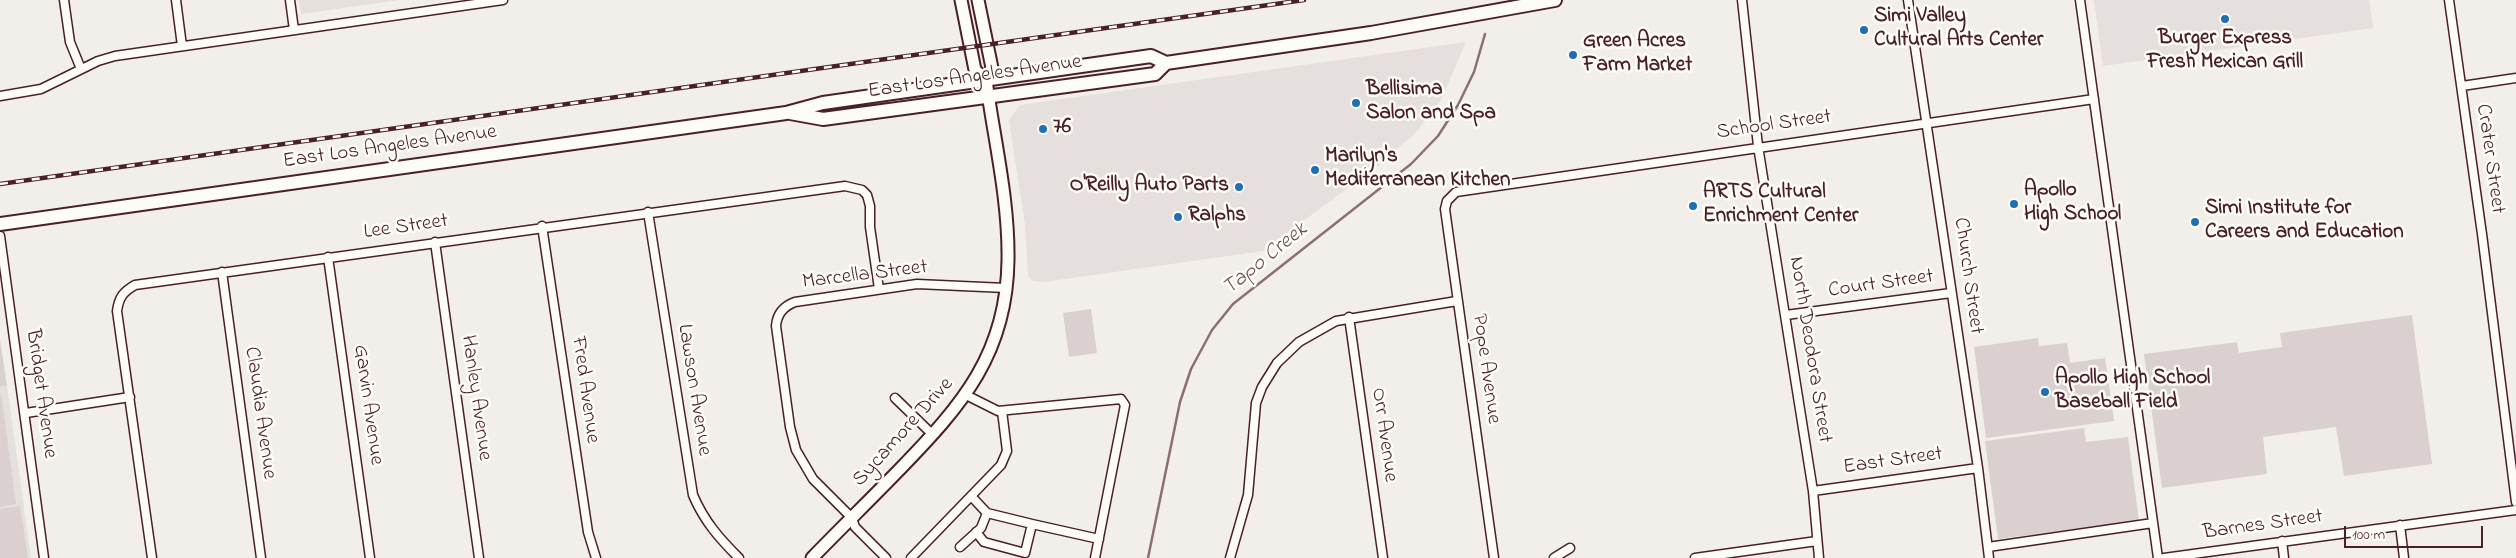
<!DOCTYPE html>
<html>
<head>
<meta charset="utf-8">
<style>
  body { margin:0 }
  #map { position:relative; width:2516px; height:558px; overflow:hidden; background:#f2efeb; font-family:"Indie Flower",sans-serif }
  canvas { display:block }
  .scale { position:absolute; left:2344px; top:526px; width:139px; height:22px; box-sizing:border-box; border:2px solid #4a1f2b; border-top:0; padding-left:6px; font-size:15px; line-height:18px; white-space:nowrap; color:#4a1f2b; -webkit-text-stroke:4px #fdfcf7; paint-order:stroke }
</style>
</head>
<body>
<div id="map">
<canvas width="2516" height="558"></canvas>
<div class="scale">100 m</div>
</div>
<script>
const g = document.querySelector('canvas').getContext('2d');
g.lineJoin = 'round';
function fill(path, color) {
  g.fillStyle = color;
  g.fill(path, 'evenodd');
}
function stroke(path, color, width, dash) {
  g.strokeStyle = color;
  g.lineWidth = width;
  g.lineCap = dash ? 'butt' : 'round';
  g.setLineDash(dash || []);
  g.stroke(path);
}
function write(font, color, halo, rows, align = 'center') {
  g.font = font + ' "Indie Flower",sans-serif';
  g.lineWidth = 5;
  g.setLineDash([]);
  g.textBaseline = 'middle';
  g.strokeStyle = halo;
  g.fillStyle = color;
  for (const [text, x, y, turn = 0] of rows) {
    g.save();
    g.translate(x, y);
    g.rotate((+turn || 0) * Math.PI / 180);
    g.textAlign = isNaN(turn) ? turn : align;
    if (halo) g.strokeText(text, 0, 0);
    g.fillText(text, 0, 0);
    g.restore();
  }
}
fill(new Path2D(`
  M299 0H399L301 14Z
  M2094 0H2369L2373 28 2103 66Z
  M1466 42 1441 100 1417 131 1384 161 1263 251 1044 282 1033 281 1028 276 1025 225 1009 120 1020 105Z
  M7 386 31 558H0V387Z`), '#e5dfdd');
fill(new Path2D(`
  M1091 309 1097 353 1069 357 1063 313Z
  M2412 315 2432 464 2344 476 2336 427 2263 437 2267 474 2162 488 2144 354 2237 342 2239 353 2282 347 2280 333Z
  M2038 338 2039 346 2067 343 2070 363 2105 358 2114 421 1986 438 1974 347Z
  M0 339 7 386 0 387Z
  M1 393 16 504 0 507V394Z
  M2084 428 2086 442 2128 437 2139 521 1998 539 1985 441Z
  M20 506 28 558H0V509Z`), '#d9d0cf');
stroke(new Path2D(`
  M1148 558 1180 402 1191 369 1212 330 1233 304 1411 164 1438 136 1458 105 1474 72 1485 34`), '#8b6f75', 2.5);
const minor = new Path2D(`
  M64 0 70 42 81 69
  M176 0 182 46
  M290 0 294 30
  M1742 0 1758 146 1813 491 1819 558
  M1908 0 1978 468 1989 558
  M2080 0 2158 558
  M2449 0 2482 234 2516 502
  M2462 86 2516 78
  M0 96 41 89 98 61 115 56 503 0
  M648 212 693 495C704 521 719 538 739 558
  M542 226 588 532 596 558
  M0 236 44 558
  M435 242 479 558
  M328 257 370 558
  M222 272 261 558
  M1786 315 1951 293
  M1349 317 1383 558
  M966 395 998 411 1121 399 1125 405 1095 558
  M895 398 933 435
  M26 413 130 397
  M1813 491 1978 468
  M1032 524 1099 539
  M2400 525 2404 558
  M976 532 984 542 1025 553 1032 524 987 513
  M2282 541 2284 558
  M960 547 981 528 987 513 971 496
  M1988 547 2153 523
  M152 558 117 311C119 297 123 292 135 285L845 186 862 190 867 195 870 206V227L879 289
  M886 558 855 527 852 518 813 479 796 450 790 427 776 326C777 314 784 306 795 302L917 284 1006 288
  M911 558 1001 465 1007 451 1002 411
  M1230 558 1248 495 1256 403 1262 387 1277 363 1299 342 1336 321 1457 301
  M1494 558 1445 209 1447 201 1456 192 2094 99
  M1554 558 1570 548
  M1695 558 1817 541
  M2164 558 2516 510`);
const secondary = new Path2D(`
  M961 0 975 70 986 80
  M812 558C841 528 871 499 900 469 962 405 1007 354 1008 260 1009 200 994 139 986 80L992 68 978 0`);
const primary = new Path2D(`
  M790 113 823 119 1155 74 1166 63 1371 33 1555 0
  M0 224 786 113 823 103 1151 56 1166 63`);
stroke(minor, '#4a1f2b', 11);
stroke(secondary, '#4a1f2b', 15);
stroke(primary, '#4a1f2b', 16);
stroke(minor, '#fdfcf7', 8);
stroke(secondary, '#fdfcf7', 11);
stroke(primary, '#fdfcf7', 12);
const rail = new Path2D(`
  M0 184 1304 0`);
stroke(rail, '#4a1f2b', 4.5);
stroke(rail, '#fdfcf7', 2.5, [8]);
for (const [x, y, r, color] of [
  [2225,19,5,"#1f6fb2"],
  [1864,30,5,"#1f6fb2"],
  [1573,55,5,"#1f6fb2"],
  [1356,103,5,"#1f6fb2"],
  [1043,129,5,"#1f6fb2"],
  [1315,170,5,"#1f6fb2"],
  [1239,187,5,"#1f6fb2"],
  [2014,204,5,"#1f6fb2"],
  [1693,206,5,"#1f6fb2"],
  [1178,217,5,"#1f6fb2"],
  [2195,222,5,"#1f6fb2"],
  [2045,392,5,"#1f6fb2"]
]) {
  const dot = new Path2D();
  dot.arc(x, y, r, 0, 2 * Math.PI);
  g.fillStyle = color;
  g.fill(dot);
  stroke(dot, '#fdfcf7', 2);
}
write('bold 21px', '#4a1f2b', '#fdfcf7', [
  ["Simi Valley",1874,18],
  ["Cultural Arts Center",1874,42],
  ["Burger Express",2225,40,"center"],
  ["Fresh Mexican Grill",2225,64,"center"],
  ["Green Acres",1583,43],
  ["Farm Market",1583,67],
  ["Bellisima",1366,91],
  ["Salon and Spa",1366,115],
  ["76",1053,129],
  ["Marilyn's",1325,158],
  ["Mediterranean Kitchen",1325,182],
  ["O'Reilly Auto Parts",1229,187,"right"],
  ["Apollo",2024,192],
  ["High School",2024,216],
  ["ARTS Cultural",1703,194],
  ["Enrichment Center",1703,218],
  ["Simi Institute for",2205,210],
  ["Careers and Education",2205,234],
  ["Ralphs",1188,217],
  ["Apollo High School",2055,380],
  ["Baseball Field",2055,404]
], 'left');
write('21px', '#4a1f2b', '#fdfcf7', [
  ["East Los Angeles Avenue",975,78,-8],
  ["School Street",1774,126,-8],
  ["East Los Angeles Avenue",390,148,-8],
  ["Crater Street",2489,159,82],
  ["Lee Street",406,228,-8],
  ["Marcella Street",865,276,-7],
  ["Church Street",1967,276,82],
  ["Court Street",1881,285,-8],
  ["North Deodora Street",1809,350,81],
  ["Pope Avenue",1485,369,82],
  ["Fred Avenue",584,390,82],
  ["Lawson Avenue",693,390,81],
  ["Bridget Avenue",40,394,82],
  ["Hanley Avenue",475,398,82],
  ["Garvin Avenue",367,405,82],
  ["Claudia Avenue",259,413,82],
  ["Sycamore Drive",904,433,-48],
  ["Orr Avenue",1383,435,82],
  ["East Street",1893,462,-8],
  ["Barnes Street",2263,526,-8]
]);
write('italic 22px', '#704e56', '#fdfcf7', [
  ["Tapo Creek",1266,260,-39]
]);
</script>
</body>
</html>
